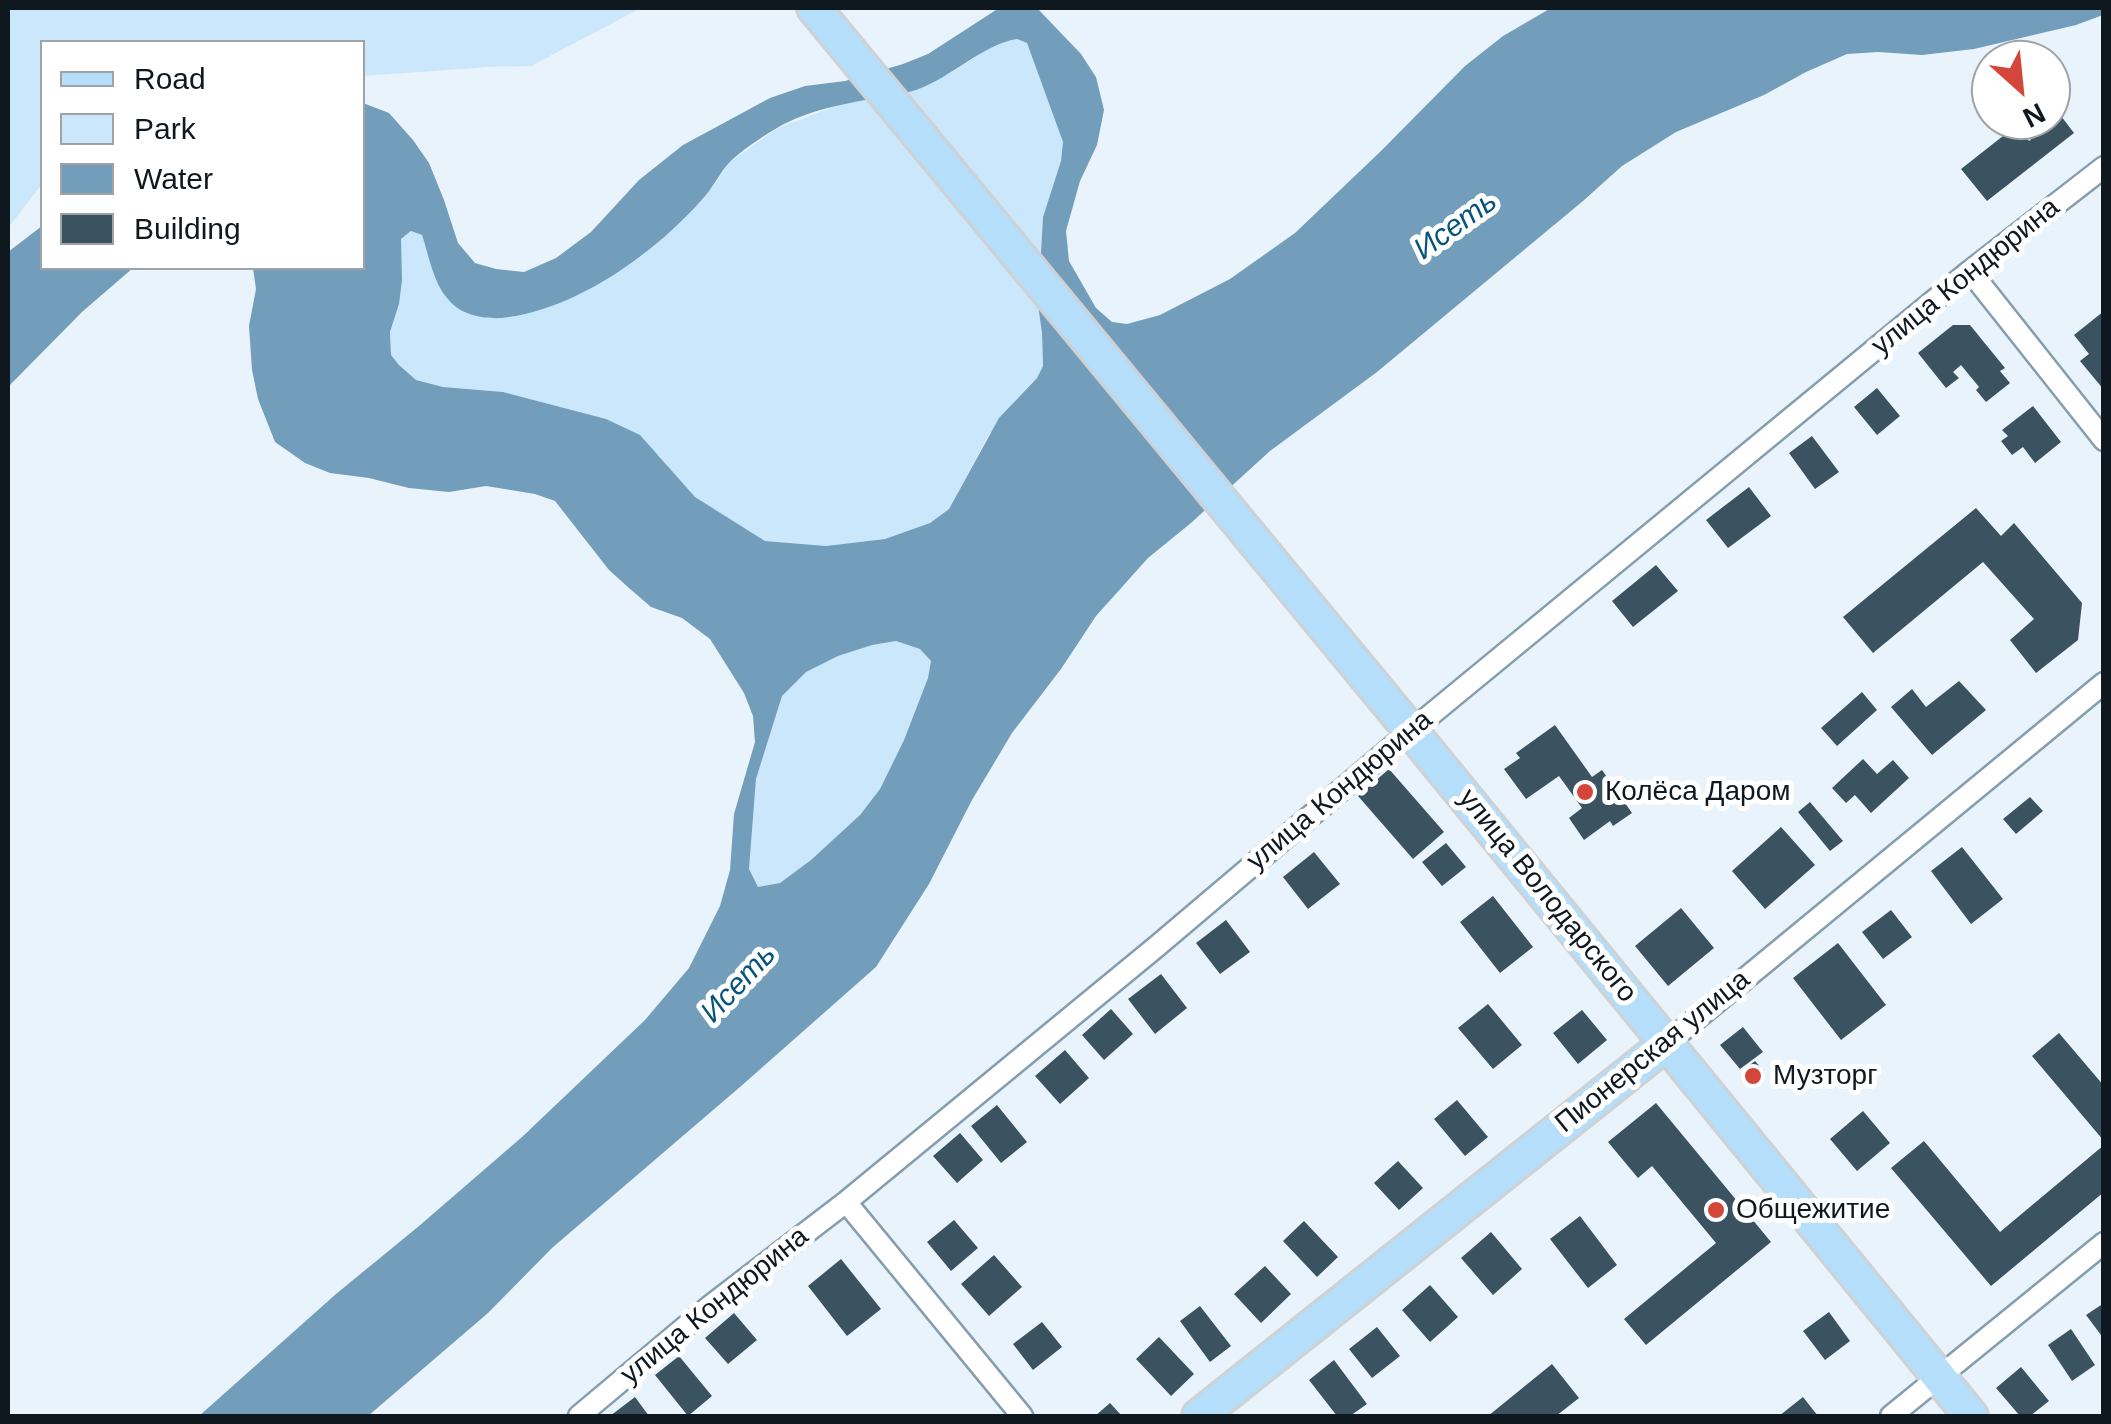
<!DOCTYPE html>
<html>
<head>
<meta charset="utf-8">
<style>
  body { margin:0 }
  #map { position:relative; width:2111px; height:1424px; overflow:hidden; background:#e9f3fb; font-family:Helvetica,sans-serif }
  canvas { display:block }
  .frame { position:absolute; inset:0; border:10px solid #0f181f; pointer-events:none }
  .legend { position:absolute; left:40px; top:40px; width:325px; height:230px; box-sizing:border-box; background:#fff; border:2px solid #9fa3a5; margin:0; padding:12px 18px; list-style:none; font-size:30px; color:#0f181f }
  .legend li { display:flex; align-items:center; gap:20px; height:50px }
  .legend b { width:50px; border:2px solid #9fa3a5 }
  .north { position:absolute; left:1971px; top:40px; width:100px; height:100px; box-sizing:border-box; background:#fff; border:2px solid #9fa3a5; border-radius:50%; rotate:153deg; font-size:28px; font-weight:700; line-height:40px; text-align:center; color:#0f181f }
  .north::after { content:''; display:block; margin:auto; width:35px; height:45px; background:#d44639; clip-path:polygon(50% 0,100% 100%,50% 72%,0 100%) }
</style>
</head>
<body>
<div id="map">
<canvas width="2111" height="1424"></canvas>
<div class="frame"></div>
<ul class="legend">
<li><b style="height:12px;background:#b4defa"></b>Road</li>
<li><b style="height:28px;background:#cae7fc"></b>Park</li>
<li><b style="height:28px;background:#739ebb"></b>Water</li>
<li><b style="height:28px;background:#3b5261"></b>Building</li>
</ul>
<div class="north">N</div>
</div>
<script>
const g = document.querySelector('canvas').getContext('2d');
g.lineJoin = 'round';
function fill(path, color) {
  g.fillStyle = color;
  g.fill(path, 'evenodd');
}
function stroke(path, color, width, dash) {
  g.strokeStyle = color;
  g.lineWidth = width;
  g.lineCap = dash ? 'butt' : 'round';
  g.setLineDash(dash || []);
  g.stroke(path);
}
function write(font, color, halo, rows, align = 'center') {
  g.font = font + ' Helvetica,sans-serif';
  g.lineWidth = 10;
  g.setLineDash([]);
  g.textBaseline = 'middle';
  g.strokeStyle = halo;
  g.fillStyle = color;
  for (const [text, x, y, turn = 0] of rows) {
    g.save();
    g.translate(x, y);
    g.rotate((+turn || 0) * Math.PI / 180);
    g.textAlign = isNaN(turn) ? turn : align;
    if (halo) g.strokeText(text, 0, 0);
    g.fillText(text, 0, 0);
    g.restore();
  }
}
fill(new Path2D(`
  M8 8H641L531 66 488 67 363 76 362 42H42V184L8 228Z
  M1017 39 1027 43 1063 142 1061 161 1043 217 1038 305 1042 333 1043 366 1037 378 1015 400 988 436 949 509 930 523 885 539 826 546 765 541 695 497 673 474 660 456 571 410 503 392 443 387 416 380 399 365 391 355 390 332 399 304 401 239 412 231 422 235 435 277 448 300 652 248 706 195 730 162 778 128 839 105 916 90 956 70 999 41Z
  M896 641 920 649 931 661 928 678 904 740 880 789 860 815 811 860 780 883 758 888 749 869 756 779 782 696 806 671 838 656 871 645Z`), '#cae7fc');
fill(new Path2D(`
  M999 8H1037L1081 54 1096 77 1104 110 1097 145 1080 181 1066 231 1069 261 1096 308 1112 322 1127 324 1160 315 1230 279 1295 233 1381 151 1465 66 1503 36 1551 8H2103V15L2076 25 1974 49 1922 55 1878 52 1847 54 1806 72 1764 95 1676 132 1622 166 1583 201 1377 372 1270 451 1191 523 1148 558 1096 616 1061 669 1012 733 972 800 929 884 876 967 740 1087 552 1248 488 1313 368 1416H199L336 1294 419 1226 522 1137 645 1020 689 968 720 906 730 870 734 814 755 742 753 716 744 693 710 639 682 618 651 607 629 588 609 570 555 501 535 494 486 486 449 492 409 488 369 478 330 473 305 463 275 442 258 399 252 370 249 326 256 289 253 268H362L363 103 389 113 413 140 429 163 444 200 458 243 475 263 496 269 524 272 556 258 591 232 639 180 683 145 770 98 805 86 845 81 903 64 928 54ZM1017 39 1027 43 1063 142 1061 161 1043 217 1038 305 1042 333 1043 366 1037 378 999 418 949 509 930 523 885 539 826 546 765 541 695 497 640 435 606 419 503 392 443 387 416 380 399 365 391 355 390 332 399 304 402 280 401 239 411 231 422 235C429 256 433 281 447 298 460 315 482 319 502 318 577 310 657 252 706 195 714 185 720 173 728 164 740 151 762 137 777 128 809 109 850 103 886 96 896 94 907 93 916 90 951 78 983 44 1017 39ZM896 641 920 649 931 661 928 678 904 740 880 789 860 815 811 860 780 883 758 887 749 869 756 779 782 696 806 672 838 656 872 645Z
  M42 226V268H133L82 312 8 387V252Z`), '#739ebb');
fill(new Path2D(`
  M2061 116 2074 133 1987 201 1961 169 2017 125 2029 141Z
  M2104 311V390L2080 361 2089 354 2074 335Z
  M1953 325H1970L2005 368 2000 371 2010 383 1986 402 1976 390 1979 387 1961 365 1953 372 1959 378 1946 388 1918 353Z
  M1877 388 1900 416 1877 435 1854 407Z
  M2033 406 2061 442 2035 463 2023 447 2012 455 2001 441 2008 436 2002 430Z
  M1812 436 1839 472 1815 489 1789 453Z
  M1749 487 1771 516 1728 548 1706 520Z
  M1976 508 2001 536 2014 523 2082 603 2078 640 2036 673 2010 640 2034 619 1983 562 1873 653 1843 617Z
  M1656 565 1678 591 1633 627 1612 601Z
  M1959 681 1986 710 1932 755 1891 707 1912 689 1926 707Z
  M1862 692 1877 710 1837 746 1821 728Z
  M1555 725 1592 777 1602 770 1632 813 1613 826 1610 821 1584 840 1569 818 1582 808 1559 776 1526 799 1504 769 1520 758 1516 753Z
  M1863 759 1877 774 1893 760 1909 778 1871 813 1855 795 1846 803 1832 788Z
  M1389 769 1444 832 1413 859 1358 796Z
  M2030 797 2043 811 2016 834 2003 819Z
  M1810 802 1843 841 1830 851 1798 812Z
  M1781 827 1815 865 1765 909 1732 871Z
  M1446 843 1466 867 1442 886 1422 862Z
  M1962 847 2003 899 1971 924 1931 871Z
  M1314 852 1340 884 1308 909 1283 877Z
  M1493 896 1533 947 1500 973 1460 922Z
  M1681 908 1714 948 1668 986 1635 946Z
  M1891 910 1912 937 1883 959 1862 932Z
  M1226 920 1250 952 1220 974 1196 943Z
  M1838 943 1886 1005 1841 1040 1793 978Z
  M1161 974 1187 1008 1155 1034 1128 999Z
  M1488 1004 1522 1045 1493 1069 1458 1028Z
  M1111 1009 1133 1034 1104 1060 1082 1035Z
  M1582 1010 1607 1040 1578 1064 1553 1033Z
  M1743 1027 1763 1052 1740 1069 1720 1045Z
  M2059 1033 2104 1086V1141L2032 1056Z
  M1065 1050 1089 1078 1060 1104 1035 1076Z
  M1755 1061 1764 1071 1752 1082 1743 1070Z
  M1457 1100 1488 1137 1465 1156 1434 1119Z
  M1656 1103 1771 1242 1646 1345 1624 1319 1716 1243 1652 1166 1638 1178 1608 1142Z
  M997 1105 1027 1142 1001 1163 971 1126Z
  M1863 1111 1890 1143 1857 1171 1830 1139Z
  M960 1133 983 1160 957 1183 933 1156Z
  M1924 1141 2000 1232 2104 1145V1192L1991 1286 1891 1168Z
  M1398 1161 1423 1188 1399 1210 1374 1183Z
  M1580 1216 1617 1265 1588 1288 1550 1239Z
  M954 1220 978 1248 951 1271 927 1242Z
  M1304 1221 1338 1257 1317 1277 1283 1241Z
  M1491 1232 1522 1269 1493 1295 1461 1258Z
  M994 1255 1022 1287 989 1316 961 1284Z
  M841 1259 881 1309 847 1336 808 1286Z
  M1265 1266 1291 1294 1261 1323 1234 1294Z
  M1430 1285 1458 1317 1430 1342 1402 1310Z
  M2104 1303V1339L2086 1315Z
  M1200 1306 1231 1346 1210 1362 1180 1321Z
  M1829 1312 1850 1341 1825 1360 1803 1331Z
  M734 1313 757 1340 728 1364 705 1338Z
  M1042 1322 1062 1347 1033 1370 1013 1344Z
  M1377 1327 1400 1356 1372 1378 1349 1349Z
  M2071 1329 2095 1365 2072 1381 2048 1345Z
  M1159 1337 1194 1374 1171 1396 1136 1359Z
  M679 1356 712 1396 688 1416 655 1375Z
  M1334 1360 1367 1404 1350 1416H1337L1309 1380Z
  M1552 1364 1579 1398 1556 1416H1488Z
  M2021 1367 2049 1401 2030 1416H2020L1996 1388Z
  M635 1397 649 1416H610Z
  M1803 1397 1818 1416H1779Z
  M1110 1403 1122 1416H1095Z`), '#3b5261');
const street = new Path2D(`
  M1970 271 2104 440
  M1667 1043 2104 683
  M846 1202 1022 1416
  M579 1416 709 1307 846 1202 1156 947 1411 731 1970 271 2104 167
  M1891 1416 2104 1243`);
const primary = new Path2D(`
  M814 8 1411 731 1971 1416
  M1199 1416 1667 1043`);
stroke(street, '#859eaf', 25);
stroke(primary, '#cfd1d2', 38);
stroke(street, '#fff', 20);
stroke(primary, '#b4defa', 32);
for (const [x, y, r, color] of [
  [1585,792,10,"#d44639"],
  [1753,1076,10,"#d44639"],
  [1716,1210,10,"#d44639"]
]) {
  const dot = new Path2D();
  dot.arc(x, y, r, 0, 2 * Math.PI);
  g.fillStyle = color;
  g.fill(dot);
  stroke(dot, '#fff', 4);
}
write('28px', '#0f181f', '#fff', [
  ["улица Кондюрина",1966,277,-39],
  ["улица Кондюрина",1340,791,-40],
  ["улица Володарского",1547,896,51],
  ["Пионерская улица",1653,1052,-39],
  ["улица Кондюрина",715,1306,-39]
]);
write('28px', '#0f181f', '#fff', [
  ["Колёса Даром",1605,792],
  ["Музторг",1773,1076],
  ["Общежитие",1736,1210]
], 'left');
write('italic 30px', '#06547b', '#fff', [
  ["Исеть",1456,226,-36],
  ["Исеть",739,984,-47]
]);
</script>
</body>
</html>
